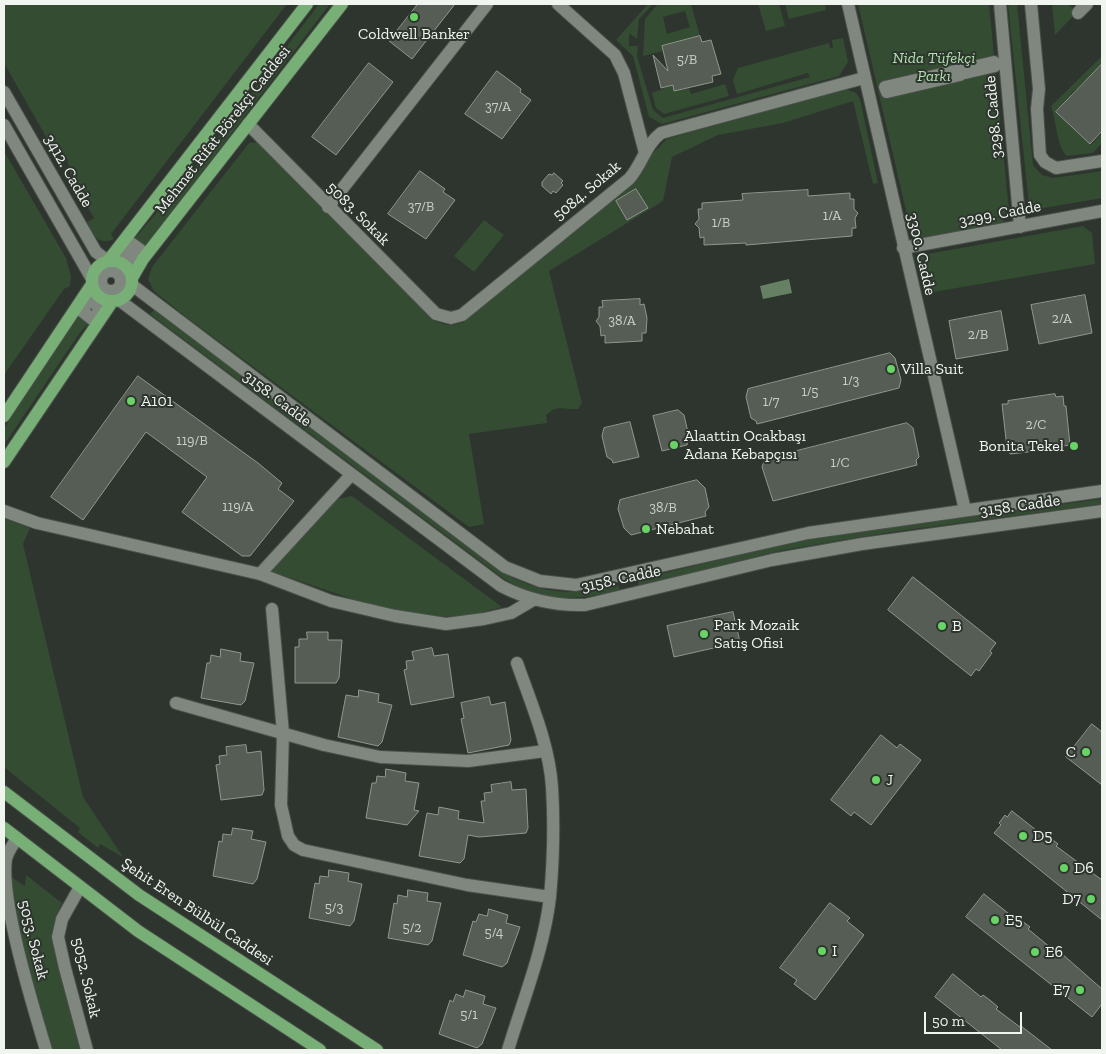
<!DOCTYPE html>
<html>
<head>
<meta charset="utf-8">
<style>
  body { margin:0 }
  #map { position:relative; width:1106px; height:1054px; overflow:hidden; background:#2e352e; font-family:"Zilla Slab",serif }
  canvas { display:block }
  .frame { position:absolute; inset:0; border:5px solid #f0f5f0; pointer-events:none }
  .scale { position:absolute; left:924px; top:1012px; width:98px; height:22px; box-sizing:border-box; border:2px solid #f0f5f0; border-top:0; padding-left:6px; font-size:15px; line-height:18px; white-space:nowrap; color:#f0f5f0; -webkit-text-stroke:4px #2e352e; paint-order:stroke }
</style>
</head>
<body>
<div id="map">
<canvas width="1106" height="1054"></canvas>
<div class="frame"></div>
<div class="scale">50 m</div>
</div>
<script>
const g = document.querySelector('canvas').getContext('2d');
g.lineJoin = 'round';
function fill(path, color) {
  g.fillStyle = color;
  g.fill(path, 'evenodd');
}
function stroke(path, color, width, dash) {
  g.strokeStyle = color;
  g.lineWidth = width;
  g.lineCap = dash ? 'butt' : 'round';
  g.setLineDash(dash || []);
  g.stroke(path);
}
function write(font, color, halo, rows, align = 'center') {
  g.font = font + ' "Zilla Slab",serif';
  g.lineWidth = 4;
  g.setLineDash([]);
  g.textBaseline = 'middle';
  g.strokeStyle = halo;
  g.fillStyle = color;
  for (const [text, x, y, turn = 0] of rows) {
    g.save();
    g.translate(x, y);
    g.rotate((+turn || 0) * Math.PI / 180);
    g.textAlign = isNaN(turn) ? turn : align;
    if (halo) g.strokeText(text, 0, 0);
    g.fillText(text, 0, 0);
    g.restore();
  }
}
fill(new Path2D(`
  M4 4H287L111 234 114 239C100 246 92 235 84 224L94 218 72 180 67 158 57 156 4 63Z
  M319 4H330L142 251 131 243 195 167Z
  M648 4H653L639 19 637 39 629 33V46H638L637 56 653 110 663 118 810 77 808 73 737 94 733 80 738 68 829 43 830 48H833L832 40 843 38 848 62 839 76 662 124 649 117 633 56 616 40Z
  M658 4H691L700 36 662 46 663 51 643 56 645 19ZM685 11 690 27 667 34 663 17Z
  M758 4H779L785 26 766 31Z
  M785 4H825L826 10 789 19Z
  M858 4H989L1009 211 1002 223 923 240 911 232Z
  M1008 4H1017L1033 165 1042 175 1053 178 1102 171V198L1038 209 1029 205Z
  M1052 4H1068L1077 12 1055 35Z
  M1102 56V64L1071 94 1069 125 1091 145 1102 133V143L1093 153 1067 156C1057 148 1056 119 1051 106Z
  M725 84 729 96 664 114 656 108 652 93 673 85 674 91 689 88 691 94Z
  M845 89 856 93 860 99 878 183 873 184 853 101 783 123 718 135 672 157 663 201 549 271 582 403 578 409C565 410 557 404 546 415L547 423 469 434 484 524 469 527 185 316 154 291 148 279 152 267 249 143 257 142 435 321C446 326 453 326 464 322L532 263 634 181 653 153 667 139ZM636 189 648 208 627 220 616 201Z
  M4 151 66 258 71 277 70 286 64 289 4 375Z
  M484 220 504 235 474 272 454 256Z
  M1083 226 1092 233 1095 264 928 293 920 258 922 255Z
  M154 310 506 574C546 596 575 595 618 585L620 590C576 601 543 603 503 578L150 314Z
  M82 311 92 319 79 334 4 445V428Z
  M352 496 502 607 472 615 435 617 382 609 270 571 333 500Z
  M1102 499V504L891 532 783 550 639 586 637 580 782 544 890 527Z
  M4 518 30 528 23 544 83 797 123 857 100 844 98 848 78 832 80 828 4 767Z
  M26 875 62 903 56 916V946L84 1050H52C37 994 15 936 11 877L25 886Z`), '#334c32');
fill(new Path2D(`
  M789 279 792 293 763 299 760 286Z`), '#658063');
const building = new Path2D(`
  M418 4H455L412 59 389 41Z
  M700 36 702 42 711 40 721 74 712 76 713 82 674 91 673 85 661 88 653 55 668 71 662 46Z
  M369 63 393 82 336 155 312 137Z
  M1102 64V131L1090 144 1056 112Z
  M497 71 521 89 520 92 531 100 502 139 465 114Z
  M420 171 445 189 443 192 455 200 426 239 388 214Z
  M554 173 563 181 561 183 563 185 556 193 553 191 551 194 542 186V182L549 174 552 175Z
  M636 189 648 208 627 220 616 201Z
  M808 190V196L850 193V199H854V209L858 213 855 218 856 228H852V236L746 245V243L704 245V237L700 238 699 228 695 224 699 219 698 209H702V203L743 200 742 194Z
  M1085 295 1092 333 1039 344 1031 305Z
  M640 299V305L644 304 647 318 646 333H642V341L605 343V335L601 336 600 326 596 321 599 317V307H603L602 301Z
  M1001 311 1008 350 956 359 949 321Z
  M890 353 895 358 901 380 899 388 757 424 756 421 751 418 746 397 748 389Z
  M138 376 258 463 282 483 278 489 294 501 250 556H242L182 512 207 477 146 432 83 520 51 497Z
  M1055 394 1056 397 1063 396 1064 406H1066L1070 445 1063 446V448L1010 454 1007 448 1002 404H1008V401Z
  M678 410 684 415 689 437 687 445 662 451 653 416Z
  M630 422 639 457 613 463 612 460 607 457 602 436 604 428Z
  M907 423 913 428 919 457 916 460 917 465 773 501 762 467 765 459Z
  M697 480 705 488 709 507 705 512 706 516 631 535 624 528 618 509 620 500Z
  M913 577 996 643 990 651 992 653 979 671 976 669 971 676 888 610Z
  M733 612 740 642 674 657 667 626Z
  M307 632H328V640H342L339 678 336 683H295V647H299V639H307Z
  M432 648 434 656 448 654 454 697 411 705 404 670 407 669 406 661 414 660 412 652Z
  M221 649 241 653 240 661 254 663 245 701 241 705 201 698 207 663H210L211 655 220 657Z
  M359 690 379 694 378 702 392 705 382 742 378 746 338 737 346 695 358 697Z
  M489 697 491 705 505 702 511 740 509 745 468 753 461 719 464 718 461 703Z
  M1092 724 1102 732V785L1066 757Z
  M881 735 897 748 900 744 921 760 871 825 854 812 851 816 831 800Z
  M246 745 247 753 261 751 264 790 262 795 221 800 216 765 220 764 219 756 227 755 226 747Z
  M386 769 406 773 405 781 419 783 414 810 419 811 407 825 366 818 372 783H376L377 776 385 777Z
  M511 782 512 790 526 789 528 828 526 833 479 837 468 835 464 859 460 863 419 856 427 813 438 815 439 807 459 811 458 819 484 823 481 801H485L484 793 492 792 491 785Z
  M1012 811 1041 834 1043 832 1058 844 1056 846 1102 880V920L994 833 1001 825 999 823 1005 815 1007 817Z
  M233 828 253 831 251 839 266 842 257 879 253 884 213 876 219 841 222 842 223 834 231 835Z
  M329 870 349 873 348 881 362 884 354 921 350 926 309 918 315 883 319 884 320 876 328 877Z
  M408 890 428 893 427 901 441 903 432 941 428 945 388 938 394 903 397 904 398 895 407 897Z
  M984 894 1013 917 1014 915 1030 927 1028 929 1051 948 1053 946 1102 989V1004L1092 1017 966 917Z
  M830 903 850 918 847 921 864 935 815 1000 794 984 797 980 780 968Z
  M489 909 508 915 506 923 520 927 507 963 502 967 463 955 473 921 476 922 479 914 487 916Z
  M953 974 981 997 983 995 991 1001 998 1007 996 1009 1020 1027 1021 1026 1052 1050H1002L935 997Z
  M466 990 485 996 483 1004 496 1008 482 1044 477 1048 439 1034 450 1000 453 1002 456 994 463 997Z`);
fill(building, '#555d55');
stroke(building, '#8f978e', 1);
const minor = new Path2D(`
  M558 4 615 55 624 73 645 153
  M848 4 965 510
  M1000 4 1020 227
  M1031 4 1039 89 1037 109 1040 155 1045 162 1056 168 1102 161
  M1085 4 1078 13 1087 4
  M994 62 995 66 965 73 964 69Z
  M959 70 960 75 887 92 885 87Z
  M4 92 96 252 108 261
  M248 124 436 314 451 318 462 315 629 179C642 165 645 145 661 133L864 78
  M4 125 92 279
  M328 207 487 4
  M131 243 142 251 135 261 124 252Z
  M903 248 1102 211
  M101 281a10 10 0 1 1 20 0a10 10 0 1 1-20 0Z
  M132 285 505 567 540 581 576 585 808 533 1102 491
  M90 299 101 309 92 319 82 311Z
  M119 300 501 586C528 600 554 606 585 605L772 560 862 544 1102 511
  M4 511 37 523 260 574 331 601 395 616 446 624 484 619 511 613 533 600
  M260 574 351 475
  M272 609 283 733 281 805 288 836 294 845 303 850 467 885 550 897
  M176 703 324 745 380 757 468 761 545 751
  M17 838C13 845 8 851 6 859 0 900 33 1006 46 1050
  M80 887 62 919 58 937 65 968 87 1050
  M508 1050C523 1000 544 949 550 897 553 864 554 819 552 787 549 744 531 703 517 663`);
const major = new Path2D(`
  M92 281a20 20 0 1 1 40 0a20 20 0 1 1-40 0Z
  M108 261 307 4
  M132 278 143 259 342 4
  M4 416 92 284
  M4 462 112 302
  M4 792 139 895 377 1050
  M4 828 138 931 320 1050`);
stroke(minor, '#4a504a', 14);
stroke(major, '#4a504a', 14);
stroke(minor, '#7f877e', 12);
stroke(major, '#78af76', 12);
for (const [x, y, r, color] of [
  [414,17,5,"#67d465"],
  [891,369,5,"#67d465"],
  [131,401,5,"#67d465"],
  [674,445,5,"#67d465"],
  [1074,446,5,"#67d465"],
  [646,529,5,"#67d465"],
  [942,626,5,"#67d465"],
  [704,634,5,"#67d465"],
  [1086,752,5,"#67d465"],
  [876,780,5,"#67d465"],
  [1023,836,5,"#67d465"],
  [1064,868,5,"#67d465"],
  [1091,899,5,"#67d465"],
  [995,920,5,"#67d465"],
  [822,951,5,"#67d465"],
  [1035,952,5,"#67d465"],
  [1080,990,5,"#67d465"]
]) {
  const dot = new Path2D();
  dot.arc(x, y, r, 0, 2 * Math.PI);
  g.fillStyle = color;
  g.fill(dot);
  stroke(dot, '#2e352e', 2);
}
write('14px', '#c9cfc9', null, [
  ["5/B",687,60],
  ["37/A",498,107],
  ["37/B",421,207],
  ["1/A",832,216],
  ["1/B",721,223],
  ["2/A",1062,319],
  ["38/A",622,321],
  ["2/B",978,335],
  ["1/3",851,381],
  ["1/5",810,392],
  ["1/7",771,402],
  ["2/C",1036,425],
  ["119/B",192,441],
  ["1/C",840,463],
  ["119/A",238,507],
  ["38/B",663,508],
  ["5/3",334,908],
  ["5/2",412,928],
  ["5/4",494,933],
  ["5/1",469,1015]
]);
write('16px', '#f0f5f0', '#2e352e', [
  ["Coldwell Banker",414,34,"center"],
  ["Villa Suit",901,369],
  ["A101",141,401],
  ["Alaattin Ocakbaşı",684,436],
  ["Adana Kebapçısı",684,454],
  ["Bonita Tekel",1064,446,"right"],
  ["Nebahat",656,529],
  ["Park Mozaik",714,625],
  ["Satış Ofisi",714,643],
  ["B",952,626],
  ["C",1076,752,"right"],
  ["J",886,780],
  ["D5",1033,836],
  ["D6",1074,868],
  ["D7",1081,899,"right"],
  ["E5",1005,920],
  ["I",832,951],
  ["E6",1045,952],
  ["E7",1070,990,"right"]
], 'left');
write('italic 16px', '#b1e0ae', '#2e352e', [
  ["Nida Tüfekçi",934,58],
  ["Parkı",934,76]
]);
write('16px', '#f0f5f0', '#2e352e', [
  ["3298. Cadde",994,117,-95],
  ["Mehmet Rifat Börekçi Caddesi",223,130,-52],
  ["3412. Cadde",68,171,60],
  ["5084. Sokak",587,191,-40],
  ["5083. Sokak",358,214,45],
  ["3299. Cadde",1000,214,-11],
  ["3300. Cadde",921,254,77],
  ["3158. Cadde",277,399,37],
  ["3158. Cadde",1020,506,-8],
  ["3158. Cadde",621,579,-12],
  ["Şehit Eren Bülbül Caddesi",197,912,34],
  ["5053. Sokak",33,940,76],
  ["5052. Sokak",86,978,77]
]);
</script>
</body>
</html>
